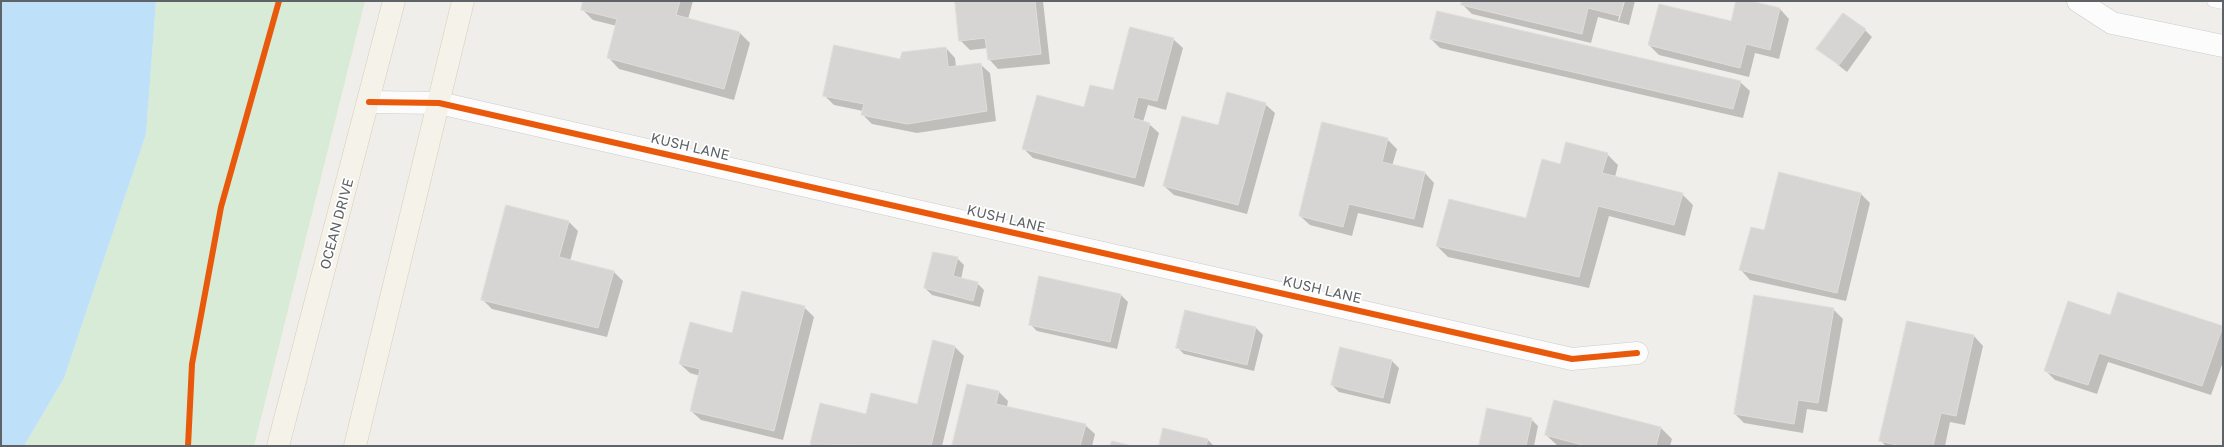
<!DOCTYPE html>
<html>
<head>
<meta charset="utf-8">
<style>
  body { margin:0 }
  #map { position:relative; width:2224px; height:447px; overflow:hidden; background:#efeeea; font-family:"Golos Text",sans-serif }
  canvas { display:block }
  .frame { position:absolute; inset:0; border:2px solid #5f6368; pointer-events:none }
</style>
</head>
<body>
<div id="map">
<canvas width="2224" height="447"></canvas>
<div class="frame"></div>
</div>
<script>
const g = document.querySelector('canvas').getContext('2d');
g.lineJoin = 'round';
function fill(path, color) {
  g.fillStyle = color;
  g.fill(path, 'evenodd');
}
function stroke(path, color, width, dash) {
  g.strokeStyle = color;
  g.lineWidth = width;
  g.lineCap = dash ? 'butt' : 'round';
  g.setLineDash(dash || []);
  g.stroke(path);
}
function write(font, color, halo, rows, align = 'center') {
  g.font = font + ' "Golos Text",sans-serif';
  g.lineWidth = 3.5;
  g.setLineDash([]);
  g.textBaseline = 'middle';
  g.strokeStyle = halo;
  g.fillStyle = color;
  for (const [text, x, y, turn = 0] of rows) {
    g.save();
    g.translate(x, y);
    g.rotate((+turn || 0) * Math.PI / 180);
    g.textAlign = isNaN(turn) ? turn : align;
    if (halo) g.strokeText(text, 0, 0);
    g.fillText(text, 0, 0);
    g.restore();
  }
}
fill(new Path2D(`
  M156 1H365L254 446H24L64 378 146 134Z`), '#d8ebd6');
fill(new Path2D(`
  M1 1H156L146 134 64 378 24 446H1Z`), '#bfe0f9');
fill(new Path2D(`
  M584 1H693L688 19 739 32 750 43 734 100 619 69 609 58 617 26 593 20 582 9Z
  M956 1H1043L1050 64 998 69 989 59 988 48 970 50 960 40Z
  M1463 1H1623L1618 21H1619L1625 1H1635L1629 25 1598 17 1591 43 1472 14 1462 4Z
  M1737 1H1747L1780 9 1789 19 1779 59 1755 53 1749 77 1659 55 1649 45 1732 22Z
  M1865 30 1872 37 1847 72 1818 49Z
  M1173 39 1183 48 1166 110 1148 105 1143 122 1149 124 1159 133 1144 187 1033 158 1024 149 1084 108 1114 91Z
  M1431 39 1740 82 1750 91 1743 118 1440 48Z
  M946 48 955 58 956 67 980 64 990 73 996 121 917 133 872 124 863 115V111L834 105 824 95 901 60Z
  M1265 104 1275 113 1247 214 1174 195 1164 186 1219 126Z
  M1387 139 1397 149 1392 166 1425 173 1434 183 1423 228 1358 213 1352 236 1310 225 1300 216Z
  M1607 154 1618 165 1615 177 1682 194 1693 205 1685 236 1609 216 1589 288 1448 257 1437 246 1527 219 1561 165Z
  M1779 174 1861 194 1870 203 1846 301 1750 280 1741 270 1764 231Z
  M569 222 578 231 570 261 613 271 623 281 607 337 492 309 483 300Z
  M957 258 964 265 961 279 977 283 984 290 980 307 932 295 925 288Z
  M1040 277 1121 295 1128 302 1117 349 1037 331 1030 324Z
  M804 307 814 317 783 440 701 420 691 411 700 376 690 373 680 364 732 334Z
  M1833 309 1843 319 1827 412 1807 409 1803 433 1744 423 1735 414Z
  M1186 311 1256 328 1263 335 1254 371 1184 354 1177 347Z
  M2111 317 2223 327V362L2211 395 2108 362 2097 394 2055 380 2045 370Z
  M1974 336 1983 346 1965 425 1950 422 1945 446H1886L1881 441Z
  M933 342 955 347 964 356 942 446H813L811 444 821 404 867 415 918 405Z
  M1392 361 1399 368 1390 404 1339 392 1332 385Z
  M999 392 1008 401 1007 407 1085 425 1095 434 1092 446H953Z
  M1531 419 1538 426 1534 446H1480Z
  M1661 428 1672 439 1670 446H1558L1546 435Z
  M1208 440 1214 446H1160Z`), '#0003');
const building = new Path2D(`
  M583 1H680L676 15 740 32 724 89 607 58 617 19 581 10Z
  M955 1H1035L1041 54 988 60 985 38 959 41Z
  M1462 1H1624L1620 16 1588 8 1582 34 1461 5Z
  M1736 1H1751L1780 8 1770 50 1746 44 1740 68 1648 45 1659 4 1731 21Z
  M1437 11 1741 81 1733 109 1430 39Z
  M1843 13 1866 29 1839 65 1816 49Z
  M1130 27 1174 38 1157 101 1138 97 1133 118 1150 123 1135 178 1022 149 1037 95 1084 107 1090 85 1113 90Z
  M834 45 900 59 902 52 946 47 948 67 981 63 987 111 907 124 861 115 864 104 823 96Z
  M1227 92 1266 103 1238 205 1163 186 1182 116 1218 125Z
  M1322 122 1388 138 1382 162 1425 172 1414 219 1349 204 1343 227 1299 216Z
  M1566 142 1608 153 1602 173 1683 193 1674 225 1598 206 1579 277 1436 246 1449 199 1526 218 1542 159 1560 164Z
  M1779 172 1861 193 1837 293 1739 270 1751 227 1764 230Z
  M506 205 569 221 559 257 614 271 598 328 481 300Z
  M933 252 958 257 953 276 978 282 973 301 924 288Z
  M1039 276 1121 294 1110 342 1029 325Z
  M742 291 805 306 774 431 690 411 700 369 679 364 690 322 732 333Z
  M2118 292 2223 326 2202 386 2099 353 2088 385 2044 371 2068 301 2110 315Z
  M1754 295 1834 308 1818 403 1798 400 1794 424 1734 414Z
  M1185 310 1256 327 1247 365 1176 348Z
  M1907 321 1974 335 1956 416 1941 413 1933 446H1901L1879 441Z
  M933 340 955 346 931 446 810 444 820 403 866 414 871 393 917 404Z
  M1340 347 1392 360 1383 398 1331 385Z
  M967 384 999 391 996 404 1086 424 1080 446H952Z
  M1554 400 1661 427 1656 446H1586L1545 435Z
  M1487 408 1532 418 1526 446H1479Z
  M1163 428 1208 439 1206 446H1159Z
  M1112 441 1132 446H1110Z`);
fill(building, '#d6d5d3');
stroke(building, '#deddd9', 1);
const service = new Path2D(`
  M2213 1 2223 3`);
const minor = new Path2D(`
  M2078 1 2112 23 2223 46
  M369 102 439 103 1572 359 1637 353`);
const primary = new Path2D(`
  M278 446 394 1
  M355 446 463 1`);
stroke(service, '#cbcccc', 13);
stroke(minor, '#cbcccc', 23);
stroke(primary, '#d7ceb8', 23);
stroke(new Path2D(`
  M188 446 192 364 221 207 279 1`), '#cacfcc', 2.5, [4, 2]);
stroke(service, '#fdfcfc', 12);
stroke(minor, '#fdfcfc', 22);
stroke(primary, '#f4f2e9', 22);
stroke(new Path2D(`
  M369 102 439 103 1572 359 1637 353
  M188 446 192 364 221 207 279 1`), '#e8590c', 6);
write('14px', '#5f6368', '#fff', [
  ["KUSH LANE",690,147,13],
  ["KUSH LANE",1006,219,13],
  ["OCEAN DRIVE",337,224,-75],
  ["KUSH LANE",1322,290,13]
]);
</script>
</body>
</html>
